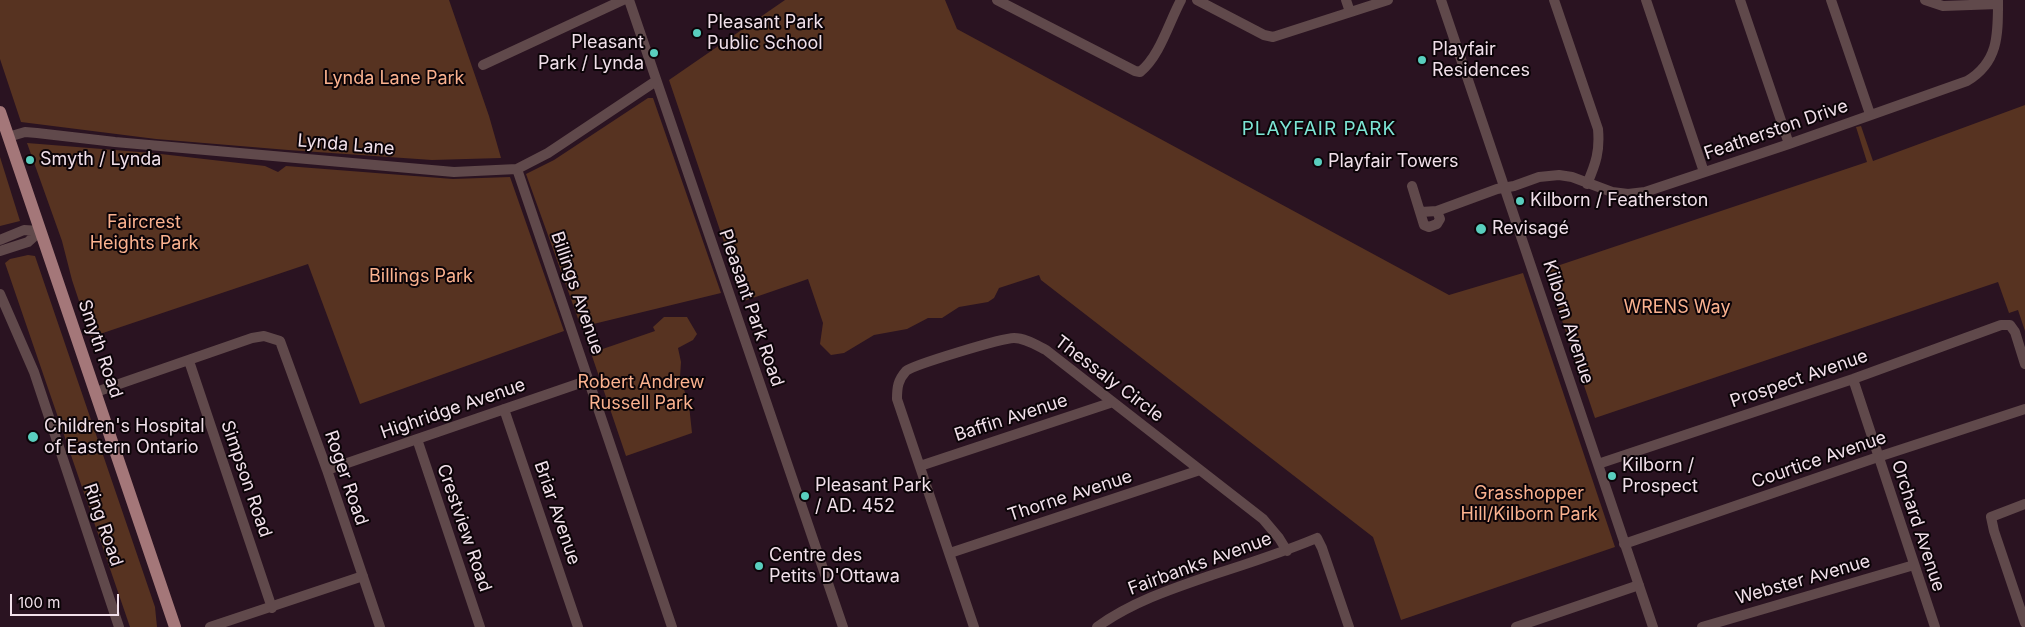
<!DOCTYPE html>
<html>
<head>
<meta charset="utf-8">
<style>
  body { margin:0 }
  #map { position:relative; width:2025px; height:627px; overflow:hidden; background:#2a1321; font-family:Inter,sans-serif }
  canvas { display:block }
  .scale { position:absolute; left:10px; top:594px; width:109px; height:22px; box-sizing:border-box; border:2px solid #f1e0ea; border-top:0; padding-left:6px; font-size:15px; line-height:18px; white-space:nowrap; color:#f1e0ea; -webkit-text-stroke:4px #0c0408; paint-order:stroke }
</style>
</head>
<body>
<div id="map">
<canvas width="2025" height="627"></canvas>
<div class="scale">100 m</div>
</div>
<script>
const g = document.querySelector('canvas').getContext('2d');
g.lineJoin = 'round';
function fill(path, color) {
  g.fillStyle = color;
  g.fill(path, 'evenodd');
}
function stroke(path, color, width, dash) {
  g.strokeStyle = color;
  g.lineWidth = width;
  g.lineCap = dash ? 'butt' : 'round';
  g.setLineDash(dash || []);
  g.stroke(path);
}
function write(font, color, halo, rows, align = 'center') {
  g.font = font + ' Inter,sans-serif';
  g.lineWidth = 4;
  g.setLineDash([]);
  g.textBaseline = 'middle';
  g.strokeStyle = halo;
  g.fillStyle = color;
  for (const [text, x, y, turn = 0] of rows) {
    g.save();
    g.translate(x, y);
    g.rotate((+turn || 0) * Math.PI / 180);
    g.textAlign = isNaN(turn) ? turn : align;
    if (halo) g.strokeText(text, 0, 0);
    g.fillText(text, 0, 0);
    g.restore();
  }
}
fill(new Path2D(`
  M0 0H449L489 116 501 158 432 160 288 150 156 139 21 122 0 59Z
  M785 0H945L957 29 1449 295 1523 273 1615 547 1401 620 1373 537 1041 280 1039 275 999 288 994 298 988 302 959 307 942 318H928L907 329 874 335 844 353 831 355 820 344 823 323 808 279 744 301 669 80Z
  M648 98H653L721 293 581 327 526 174 554 160Z
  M2025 105V331L2018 310 2009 313 1998 282 1595 418 1545 270 1867 162 1856 127 1861 126 1873 161Z
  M27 143 152 153 265 166 278 172 286 166 453 179 510 177 564 331 360 404 308 264 91 337 72 280 62 241Z
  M0 157 20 221 0 226Z
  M28 255 35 256 155 607 157 627H130L5 263 10 259Z
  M664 317H687L697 334 693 340 678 348 681 362 680 377 689 405 692 433 626 456 591 353 655 331 653 327Z`), '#573321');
stroke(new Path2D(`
  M629 0 843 627
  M997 0 1135 71 1140 72C1160 56 1169 22 1181 0
  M1197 0 1264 35 1273 37 1388 0
  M1346 0 1350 12
  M1441 0 1653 627
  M1554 0 1598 129C1600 151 1596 163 1587 184
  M1646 0 1704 172
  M1740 0 1789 144
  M1831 0 1870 114
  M1925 0 1943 6 1998 4
  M483 65 623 0
  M8 137 25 132 37 133 115 142 454 172 517 169 548 153 656 81
  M517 169 672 627
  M1412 186 1424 225 1429 227 1437 224 1440 219 1437 211
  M1421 212 1437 211 1497 189 1514 186 1539 177 1559 175 1572 177 1612 192 1628 194 1645 192 1789 144 1967 81C1999 62 1998 34 1998 0
  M0 240 24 230 40 231
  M0 251 28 242 40 231
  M0 294 34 372 119 627
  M189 361 272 608
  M1853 379 1935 627
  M96 392 252 338 264 336 280 341 327 470 380 627
  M504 409 578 627
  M417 439 480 627
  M1598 464 1853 379 2001 325H2010L2015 332 2025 364
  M920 466 1113 402
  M327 470 589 380
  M2025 504 1991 517 1994 531 2025 623
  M1624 544 1878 457 2025 409
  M950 553 1200 470
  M210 627 363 576
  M974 627 897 399C897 387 898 380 906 371 913 365 1002 338 1014 338 1025 338 1036 345 1046 350L1263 519 1279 538 1287 551
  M1097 627C1132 602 1171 589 1212 575 1247 564 1283 552 1317 538L1322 548 1349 627
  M1516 627 1639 585
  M1702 627 1914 565`), '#60494b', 10);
stroke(new Path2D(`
  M0 112 175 627`), '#a47779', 12);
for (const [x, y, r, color] of [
  [697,33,5,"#59cebe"],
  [654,53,5,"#59cebe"],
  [1422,60,5,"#59cebe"],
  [30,160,5,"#59cebe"],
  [1318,162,5,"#59cebe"],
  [1520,201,5,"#59cebe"],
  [1481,229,6,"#59cebe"],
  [33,437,6,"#59cebe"],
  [1612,476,5,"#59cebe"],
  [805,496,5,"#59cebe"],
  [759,566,5,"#59cebe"]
]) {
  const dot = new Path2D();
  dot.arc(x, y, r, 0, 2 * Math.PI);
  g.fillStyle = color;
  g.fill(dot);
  stroke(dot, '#0c0408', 2);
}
write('18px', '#f1e0ea', '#0c0408', [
  ["Pleasant Park",707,23],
  ["Public School",707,44],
  ["Pleasant",644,43,"right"],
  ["Park / Lynda",644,64,"right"],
  ["Playfair",1432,50],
  ["Residences",1432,71],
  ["Smyth / Lynda",40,160],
  ["Playfair Towers",1328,162],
  ["Kilborn / Featherston",1530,201],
  ["Revisagé",1492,229],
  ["Children's Hospital",44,427],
  ["of Eastern Ontario",44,448],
  ["Kilborn /",1622,466],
  ["Prospect",1622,487],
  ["Pleasant Park",815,486],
  ["/ AD. 452",815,507],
  ["Centre des",769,556],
  ["Petits D'Ottawa",769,577]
], 'left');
write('18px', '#fbb28f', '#0c0408', [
  ["Lynda Lane Park",394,79],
  ["Faircrest",144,223],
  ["Heights Park",144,244],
  ["Billings Park",421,277],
  ["WRENS Way",1677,308],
  ["Robert Andrew",641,383],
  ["Russell Park",641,404],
  ["Grasshopper",1529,494],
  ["Hill/Kilborn Park",1529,515]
]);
write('18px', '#f1e0ea', '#0c0408', [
  ["Featherston Drive",1776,130,-19],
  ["Lynda Lane",346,145,5],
  ["Billings Avenue",577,293,71],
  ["Pleasant Park Road",751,308,71],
  ["Kilborn Avenue",1568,322,72],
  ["Smyth Road",100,349,71],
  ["Thessaly Circle",1109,379,37],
  ["Prospect Avenue",1799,379,-19],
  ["Highridge Avenue",453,409,-19],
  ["Baffin Avenue",1011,418,-18],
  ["Courtice Avenue",1819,460,-19],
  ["Roger Road",346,478,71],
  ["Simpson Road",246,479,71],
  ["Thorne Avenue",1070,496,-18],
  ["Briar Avenue",557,513,71],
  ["Ring Road",103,525,71],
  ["Orchard Avenue",1918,526,72],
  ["Crestview Road",464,528,71],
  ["Fairbanks Avenue",1200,564,-20],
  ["Webster Avenue",1803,580,-16]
]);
g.letterSpacing = '1px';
write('19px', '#7de5d5', '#0c0408', [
  ["PLAYFAIR PARK",1319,129]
]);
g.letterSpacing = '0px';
</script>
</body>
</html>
